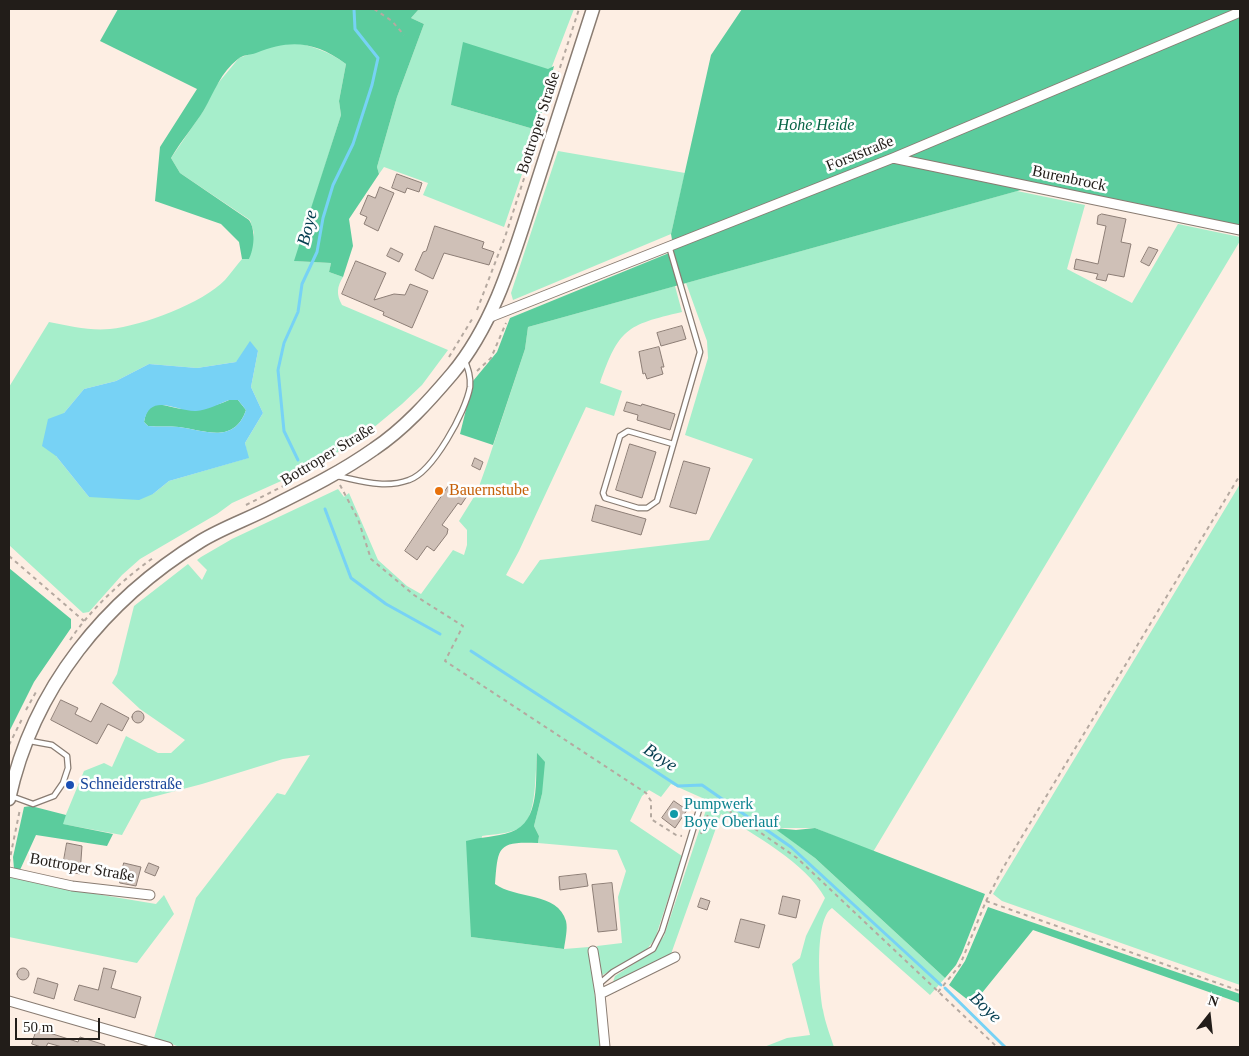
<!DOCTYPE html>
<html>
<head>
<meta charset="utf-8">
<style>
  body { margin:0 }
  #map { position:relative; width:1249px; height:1056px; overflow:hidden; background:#fdeee3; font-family:Georgia,serif }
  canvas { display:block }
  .frame { position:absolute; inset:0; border:10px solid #221d19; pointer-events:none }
  .north { position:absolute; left:1184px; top:991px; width:50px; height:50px; -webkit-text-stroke:4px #fefefe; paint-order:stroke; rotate:16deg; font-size:14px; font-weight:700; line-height:20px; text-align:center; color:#221d19 }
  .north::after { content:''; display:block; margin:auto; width:18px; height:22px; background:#221d19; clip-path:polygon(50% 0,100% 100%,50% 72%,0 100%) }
  .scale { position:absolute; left:15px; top:1018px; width:85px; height:22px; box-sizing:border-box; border:2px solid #221d19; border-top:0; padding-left:6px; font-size:15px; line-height:18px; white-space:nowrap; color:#221d19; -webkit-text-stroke:4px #fefefe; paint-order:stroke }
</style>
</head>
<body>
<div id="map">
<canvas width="1249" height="1056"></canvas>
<div class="frame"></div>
<div class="north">N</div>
<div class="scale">50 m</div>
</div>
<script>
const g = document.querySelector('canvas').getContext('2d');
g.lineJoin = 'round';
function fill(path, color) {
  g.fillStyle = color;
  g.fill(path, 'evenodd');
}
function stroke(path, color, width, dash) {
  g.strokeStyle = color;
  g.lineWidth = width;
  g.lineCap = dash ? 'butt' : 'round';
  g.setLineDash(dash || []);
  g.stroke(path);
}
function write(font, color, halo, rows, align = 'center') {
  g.font = font + ' Georgia,serif';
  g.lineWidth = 5;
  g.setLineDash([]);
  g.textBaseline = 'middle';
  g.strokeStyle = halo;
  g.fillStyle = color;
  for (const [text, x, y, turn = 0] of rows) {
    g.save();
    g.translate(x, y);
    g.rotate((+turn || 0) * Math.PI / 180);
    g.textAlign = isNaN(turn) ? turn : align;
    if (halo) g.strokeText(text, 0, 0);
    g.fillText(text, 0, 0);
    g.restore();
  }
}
fill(new Path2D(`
  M419 9H574L551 69 451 105 537 130 504 227 423 195 428 183 384 167 379 174 377 167 397 97 424 24 411 18Z
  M293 42C312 46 330 52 346 64L339 101 341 115 295 261 331 263 329 272 343 277C337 287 336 294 342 305L448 350 422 385 402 404 355 443 299 473 232 503 217 514 140 559 122 575 89 612 83 613 9 545V387L49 322C69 326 90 331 110 329 142 326 203 303 225 280 231 273 236 266 242 259H249L254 233 250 220 180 173 171 158 204 110 214 88 239 58 275 45ZM258 351 251 387 263 413 245 443 248 458 169 481 153 494 89 497 56 456 64 413 84 389 116 381 149 364 197 368 236 362Z
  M558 151 685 173 671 234 513 300 511 293Z
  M1017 191 1085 205 1067 269 1132 303 1178 224 1240 237V241L873 852 815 828H775L815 858 945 978 930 995 832 908C814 919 819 990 823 1010 825 1022 830 1035 834 1047H764L787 1038 810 1035 792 964 800 958 806 936 825 898C806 863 754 835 721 814L671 954 613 982 615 976 652 952 664 936 709 801 671 784 661 797 649 790 642 796 630 821 682 856 655 939 647 949 601 976 597 946 622 943 618 897 626 871 617 850 538 843 539 836 534 826 542 794 537 754C535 772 537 819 520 828 508 834 495 834 482 836L471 937 564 949 589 947 601 1047H180L154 1038 196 898 277 793 285 795 310 755 283 759 202 784 141 800 122 835 62 824 84 771 104 763 112 767 126 736 158 753H171L185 740 140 709 112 683 117 674 134 606 188 564 202 580 207 570 197 560 201 557 232 539 338 489 344 497 349 493 378 560 407 586 421 594 453 550 464 555 467 545V530L459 521 477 492 487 464 525 349 528 327 675 286 682 312C626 325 619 329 600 383L622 391 614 416 586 407 519 551 506 575 523 584 540 560 709 540 753 459 685 435 708 358 707 341 686 283Z
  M1240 484V985L1002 901 993 894Z
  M10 876 72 890 156 904 164 895 174 914 137 963 9 937Z`), '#a6eecb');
fill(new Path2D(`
  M118 9H419L411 18 424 24 397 97 377 167 379 174 349 219 353 246 343 277 329 272 331 263 294 261 341 115 339 101 346 64C315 41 290 39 256 53 250 55 242 55 238 59 221 72 214 92 204 110 194 126 181 141 171 158L180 173 249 220C256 230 254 249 249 259H242L239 242 221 224 155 201 160 147 197 89 100 41Z
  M742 9H1240V227L1039 185 528 327 525 349 493 445 460 434 473 381 497 352 510 318 674 251 671 234 711 55Z
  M463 42 548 69 554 66 537 130 451 105Z
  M229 400H238L246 410C234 445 204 430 179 427 169 426 158 427 148 426L144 422C149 393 167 409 184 409 199 410 216 406 229 400Z
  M9 568 71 619V628L34 682 9 732Z
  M537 753 545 762 542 794 534 826 539 836 538 843C497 841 498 847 495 884 515 899 558 892 566 921 568 929 565 941 564 949L471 937 466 841C480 837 496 837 511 832 541 822 535 779 537 753Z
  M31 806 66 815 63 824 113 834 107 846 36 835 20 870 14 869 13 857 24 807Z
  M774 828 796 830 815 828 985 894 962 953 956 965 945 978 815 858Z
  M988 907 1240 994V1003L1033 930 973 1004 949 985 965 961Z`), '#5bcc9d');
fill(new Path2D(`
  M250 341 258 351 251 387 263 413 245 443 249 458 169 481 153 494 139 500 89 497 56 456 42 446 48 419 64 413 84 389 116 381 149 364 197 368 236 362ZM229 400H238L246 410C234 445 204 430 179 427 169 426 158 427 148 426L144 422C150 391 177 412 196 411 207 410 219 404 229 400Z`), '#77d2f5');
stroke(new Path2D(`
  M298 460 284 431 278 370 284 343 298 312 302 284 317 252 323 218 333 185 353 144 372 85 378 58 355 29 354 9
  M325 509 351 578 386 604 440 634
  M471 651 678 786 702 785 791 847 941 985
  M945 988 1005 1047`), '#77d2f5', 3);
const building = new Path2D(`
  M397 174 422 183 419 192 407 188 405 193 392 188Z
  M380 187 394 193 378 231 364 224 367 217 360 214 368 195 375 198Z
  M1102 214 1126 219 1121 242 1131 244 1124 277 1108 274 1106 281 1096 279 1098 274 1074 269 1076 259 1098 264 1106 226 1097 224 1098 216Z
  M435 226 484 242 482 248 494 252 489 265 444 253 433 279 415 270 423 252 426 251Z
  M1149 247 1158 250 1149 266 1141 262Z
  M391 248 403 254 399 262 387 256Z
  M356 261 386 273 374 300 394 294 405 295 410 284 428 291 412 328 383 315 384 312 342 294Z
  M682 326 686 339 661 346 657 333Z
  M659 347 664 367H661L663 374 647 379 645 373 643 374 639 352Z
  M627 402 641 406 642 404 675 414 670 430 637 420 638 415 624 411Z
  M630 444 656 452 642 498 616 490Z
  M475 458 483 462 480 470 472 466Z
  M684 461 710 468 696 514 670 507Z
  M450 484 467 496 461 505 458 503 442 525 448 529 447 534 434 551 427 546 417 560 405 551Z
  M596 505 646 519 641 535 592 521Z
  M61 700 78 708 75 714 91 722 101 703 129 718 122 731 108 724 97 744 51 720Z
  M132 717a6 6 0 1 1 12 0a6 6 0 1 1-12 0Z
  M674 801 687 810 675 828 662 818Z
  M67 843 82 846 80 874 69 872 71 862 64 860Z
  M124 863 141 867 136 886 120 883Z
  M149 863 159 867 155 876 145 872Z
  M586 874 588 886 560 890 559 877Z
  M612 883 617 930 598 932 592 885Z
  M783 896 800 900 796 918 779 914Z
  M701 898 710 901 707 910 698 907Z
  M741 919 765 925 759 948 735 942Z
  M17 974a6 6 0 1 1 12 0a6 6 0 1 1-12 0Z
  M104 968 116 971 111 988 141 997 135 1018 74 1000 79 985 98 990Z
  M38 978 58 984 54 999 34 993Z
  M37 1029 78 1042 80 1037 105 1045 104 1047H62L48 1043 46 1047H41L32 1044Z`);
fill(building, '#cfc0b7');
stroke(building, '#8d7e76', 1);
const service = new Path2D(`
  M669 246 700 352 657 501 647 508H638L605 498 603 493 620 436 628 431 673 444
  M337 476C362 481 384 489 409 480 433 472 466 411 470 387 471 377 468 369 465 361
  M11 796 33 804 54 796 63 783 68 768 67 756 52 745 30 741
  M599 984 613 972 653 949 662 931 699 810`);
const minor = new Path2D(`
  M893 158 1240 230
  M488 318 893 158 1240 12
  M9 872 72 886 150 895
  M593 951 600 994
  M9 1001 168 1047
  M605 1047 600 994 675 957`);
const secondary = new Path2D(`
  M9 799C33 688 105 600 201 541 224 527 251 518 275 505 309 488 343 471 374 449 404 429 429 401 452 374 496 322 515 250 536 186 555 127 574 68 593 9`);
stroke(service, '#897c72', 7);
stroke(minor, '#897c72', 11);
stroke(secondary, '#897c72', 15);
stroke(new Path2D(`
  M374 9 392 21 404 35
  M477 310 505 237 579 9
  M449 357 474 316
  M477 371 491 358 506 323
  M340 485 358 519 371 559 414 595 463 626 445 661 646 793 651 801V819L676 835 682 836
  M246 505 291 482
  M9 556 84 621
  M70 640C91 609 122 580 153 558
  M26 710 36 692
  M9 745 23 717
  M701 834 710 809 714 805 722 806 797 858 997 1047
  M9 863 20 809
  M986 901 1240 991
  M938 992 960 965 986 901 1003 868 1240 475`), '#b5a9a0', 2, [4, 4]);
stroke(service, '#fff', 4.5);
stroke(minor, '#fff', 9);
stroke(secondary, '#fff', 12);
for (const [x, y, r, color] of [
  [439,491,5,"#e8710a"],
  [70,785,5,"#1a4fb4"],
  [674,814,5,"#0f9aa8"]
]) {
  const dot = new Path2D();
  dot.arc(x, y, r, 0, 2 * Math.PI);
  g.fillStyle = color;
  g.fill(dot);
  stroke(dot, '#fefefe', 2);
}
write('16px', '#221d19', '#fefefe', [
  ["Bottroper Straße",539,123,-72],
  ["Forststraße",860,154,-22],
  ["Burenbrock",1069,179,12],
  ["Bottroper Straße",328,455,-31],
  ["Bottroper Straße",82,868,10]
]);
write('italic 16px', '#056244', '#fefefe', [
  ["Hohe Heide",816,126]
]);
write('16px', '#c56008', '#fefefe', [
  ["Bauernstube",449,491]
], 'left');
write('16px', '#164399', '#fefefe', [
  ["Schneiderstraße",80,785]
], 'left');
write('16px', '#0d838f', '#fefefe', [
  ["Pumpwerk",684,805],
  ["Boye Oberlauf",684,823]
], 'left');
write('italic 18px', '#023c4e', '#fefefe', [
  ["Boye",308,228,-76],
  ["Boye",660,758,33],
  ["Boye",985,1008,44]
]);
</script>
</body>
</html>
